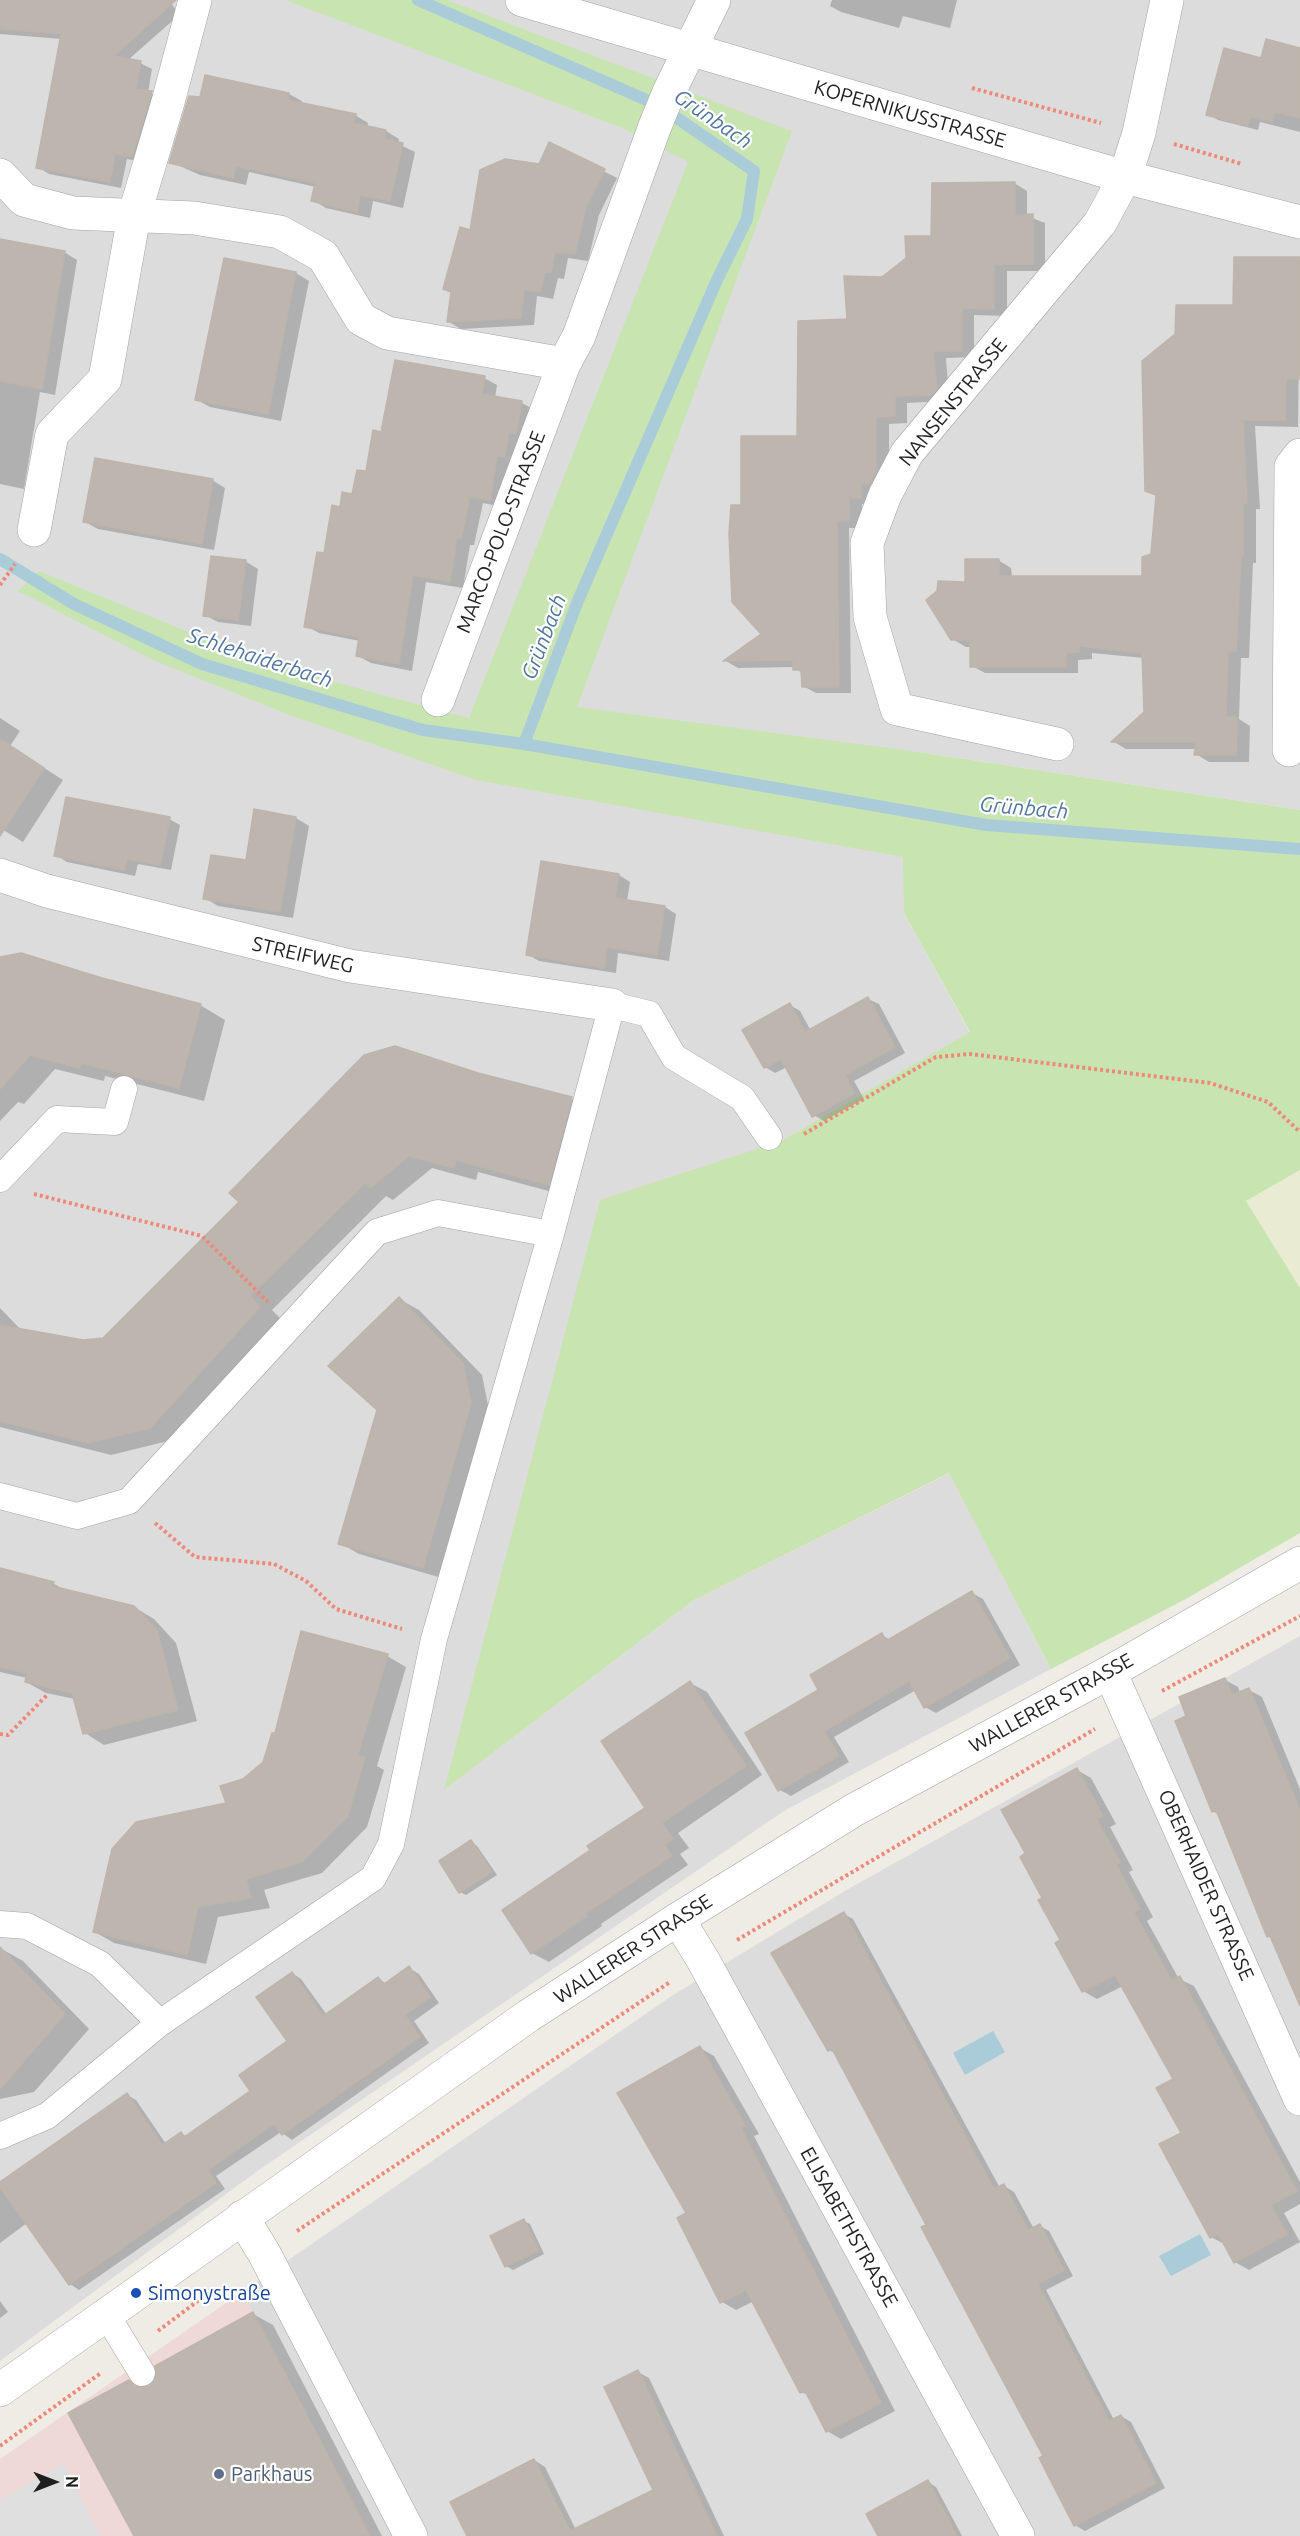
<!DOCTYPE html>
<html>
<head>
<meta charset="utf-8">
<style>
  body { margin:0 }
  #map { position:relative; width:1300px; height:2536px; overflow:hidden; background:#efece6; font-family:Ubuntu,sans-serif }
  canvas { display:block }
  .north { position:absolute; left:24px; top:2452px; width:60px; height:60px; -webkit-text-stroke:4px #fff; paint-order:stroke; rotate:90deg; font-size:16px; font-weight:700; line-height:24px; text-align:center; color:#1f1f1f }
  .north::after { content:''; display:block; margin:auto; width:21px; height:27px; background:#1f1f1f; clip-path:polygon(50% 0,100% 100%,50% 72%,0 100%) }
</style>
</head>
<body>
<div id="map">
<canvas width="1300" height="2536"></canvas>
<div class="north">N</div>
</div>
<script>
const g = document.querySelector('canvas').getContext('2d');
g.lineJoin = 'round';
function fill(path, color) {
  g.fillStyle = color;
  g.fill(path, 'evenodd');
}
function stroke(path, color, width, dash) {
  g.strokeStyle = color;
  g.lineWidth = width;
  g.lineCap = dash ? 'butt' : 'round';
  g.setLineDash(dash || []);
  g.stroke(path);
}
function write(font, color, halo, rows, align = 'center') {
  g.font = font + ' Ubuntu,sans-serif';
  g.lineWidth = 4.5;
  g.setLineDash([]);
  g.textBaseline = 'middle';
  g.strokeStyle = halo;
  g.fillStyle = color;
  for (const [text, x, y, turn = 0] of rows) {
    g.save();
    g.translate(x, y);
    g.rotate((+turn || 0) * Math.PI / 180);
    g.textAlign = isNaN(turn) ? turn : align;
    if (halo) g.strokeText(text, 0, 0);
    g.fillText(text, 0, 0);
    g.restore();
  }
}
fill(new Path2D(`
  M0 0H1300V810L912 751 904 913 970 1033 781 1141 445 1789 694 1600 950 1473 1051 1669 784 1811 256 2172 0 2361Z
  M1300 1636V2536H370L242 2292 673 1995 850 1888Z`), '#dddcdc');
fill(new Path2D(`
  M242 2292 370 2536H0V2459Z`), '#eed9d7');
fill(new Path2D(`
  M1300 1170V1288L1246 1201Z`), '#e9ecd3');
fill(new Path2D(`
  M285 0H447L792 131 577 707 912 751 1300 810V1170L1246 1201 1300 1288V1533L1184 1600 1051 1669 949 1473 694 1600 444 1790 600 1200 781 1141 970 1032 904 913 903 857 476 780 292 716 153 660 18 591 39 571 267 664 469 718 688 162 625 129Z`), '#c8e5b1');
fill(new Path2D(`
  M64 2463 100 2536H0V2500Z`), '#dfdfdf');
fill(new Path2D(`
  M993 2031 1005 2052 965 2075 953 2053Z
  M1200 2234 1211 2255 1171 2276 1159 2256Z`), '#aaccd9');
fill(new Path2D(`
  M0 0H169L179 15 128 60 140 63 152 69 148 92 163 99 144 162 127 159 121 188 49 174 38 167 62 39 0 34Z
  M832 0H957L950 28 903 16 899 28 841 12 830 6Z
  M1300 50V132L1260 122 1258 130 1218 120 1208 114 1262 59Z
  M289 94 302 101 301 104 355 115 368 123 367 128 386 131 399 139 398 144 415 152 403 208 373 201 370 218 326 208 313 200 316 187 249 172 246 185 200 175 171 162Z
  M550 144 617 178 599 215 588 261 568 258 564 279 558 278 553 299 537 296 534 325 461 329 449 322 471 232 540 166Z
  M1014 183 1027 191V216L1045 223V271H1007V316L974 315V357L946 358 949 396 945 401 907 403V423L889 424V479L873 504H862V528H849L851 693H816L803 686V674L794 667 738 668 726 661 764 634 742 506 798 437 848 320 882 279 933 238Z
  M0 241 64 252 77 260 55 395 40 392 24 489 0 484Z
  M1300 258 1298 427 1255 426 1260 509H1256V563H1253L1249 658H1241L1239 719 1250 726 1249 762H1209L1196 754 1197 749H1126L1114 742 1145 713 1144 658 1092 653V659L1078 660V673H985L972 666 971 647H966L952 639 967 584 998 560 1011 568 1012 577H1144L1152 555 1157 496 1147 490 1234 306Z
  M225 260 296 273 309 281 281 421 210 407 197 400Z
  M484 378 497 385 495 398 522 403 535 410 503 507 483 503 474 545H470L463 588 426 582 412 671 371 663 358 656 360 641 319 633 306 626 325 555 341 509 354 496 368 473 382 433Z
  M212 480 225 488 214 550 98 529 85 522Z
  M245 561 258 569 251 626 218 622 205 615Z
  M0 718 20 731 10 746 63 780 23 842 0 828Z
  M255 811 296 818 309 826 293 918 218 906 205 898 247 862Z
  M169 819 180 825 171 870 138 864 135 876 67 862 56 855Z
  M619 875 630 882 627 901 665 907 676 914 669 961 618 953 616 973 539 961 527 954Z
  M0 959 101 980 200 1005 225 1020 204 1101 105 1076 104 1081 55 1069 24 1104 18 1102 0 1121Z
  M868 999 879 1004 905 1053 854 1081 864 1099 824 1121 814 1115 787 1067 775 1073 765 1067 790 1005 800 1011 811 1031Z
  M478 1074 571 1099 593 1112 571 1197 478 1172 476 1180 432 1168 393 1200 386 1196 272 1310 282 1320 172 1440 111 1455 0 1427V1308L22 1331 83 1342 103 1339Z
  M399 1299 419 1310 482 1375 490 1415 442 1578 359 1554 340 1543 379 1409Z
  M0 1570 53 1583 67 1592 134 1607 154 1619 176 1643 197 1721 104 1745 85 1733 75 1699 46 1693 26 1682 27 1678 0 1672Z
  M972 1593 983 1599 1020 1665 936 1713 925 1707 916 1690 834 1737 849 1762 791 1796 780 1790 820 1691 882 1635 890 1640Z
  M387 1656 406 1667 377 1766 384 1770 367 1827 322 1873 264 1890 270 1908 218 1917 206 1964 114 1943 95 1932 228 1804 265 1763 276 1734Z
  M1225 1680 1238 1687 1240 1693 1249 1690 1262 1697 1300 1789V2005L1273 1939 1268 1936 1219 1815 1213 1811 1188 1717Z
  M690 1683 707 1692 762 1775 678 1833 689 1848 680 1854 688 1865 601 1924 602 1926 549 1962 532 1953 647 1808Z
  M1077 1770 1091 1778 1116 1824 1110 1827 1133 1870 1129 1872 1153 1917 1147 1921 1179 1979 1194 1986 1300 2182V2204L1284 2213 1300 2242 1249 2270 1235 2262 1226 2245 1211 2237 1183 2133 1175 2079 1123 1986 1097 1999 1083 1991 1027 1854Z
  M471 1842 477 1846 497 1875 466 1895 460 1892Z
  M844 1914 853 1919 1000 2188 1004 2186 1014 2192 1034 2229 1040 2226 1049 2231 1073 2276 1046 2290 1114 2420 1121 2416 1131 2422 1165 2488 1085 2531 1075 2525 1045 2456 928 2225 836 2054 829 2050Z
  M0 1948 23 1961 89 2029 34 2092 0 2099Z
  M409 1968 419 1974 439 2003 414 2021 429 2043 292 2140 281 2132 216 2176 225 2189 79 2290 70 2284 27 2223 0 2243V2184L127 2095 136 2100 166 2144 181 2133 187 2137 253 2091 289 2042 292 1973 301 1979 327 2015 378 1979 387 1984Z
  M700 2048 714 2056 759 2134 754 2136 895 2411 841 2439 827 2431 809 2396 802 2392 754 2301 736 2310 722 2302 688 2214Z
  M524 2221 530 2224 544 2254 513 2270 506 2266 492 2237Z
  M0 2301 8 2312 0 2318Z
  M253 2314 273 2325 382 2536H135L129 2382 139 2388H150Z
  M638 2372 649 2378 724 2536H469L534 2460 545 2467 576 2530 655 2490Z
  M928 2482 936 2487 962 2536H880Z`), '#0003');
stroke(new Path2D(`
  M418 0 658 105 754 171 747 219 716 282 577 603 524 744 986 825 1300 849
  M0 559 74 604 202 664 423 730 524 744`), '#aaccd9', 12);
const building = new Path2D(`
  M0 0H176L114 56 141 61 136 89 152 91 132 156 115 154 110 182 36 168 61 34 0 29Z
  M1266 39 1300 48V118L1275 112 1272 122 1250 117 1248 126 1206 115 1224 48 1261 58Z
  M205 75 289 93 288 100 356 114 354 123 386 130 384 139 403 143 390 201 360 195 357 212 311 201 315 183 236 166 233 178 169 163 189 96 200 97Z
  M549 142 605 169 586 207 575 254 555 252 551 272H545L540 292 524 290 521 318 447 322 451 292 443 289 460 227 470 230 480 170 505 159 539 164Z
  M1015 182V215L1033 214V264H994V309L962 308V351H933L937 389 931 395 895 396V416L876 417V472L870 483H861V498H849V521H837L839 687H802L801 670H793V660L723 661 761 634 732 602 729 533 731 505H741V436H797L798 321 847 319 844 276 882 277 906 258 905 236H931L932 183Z
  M0 239 65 251 42 389 0 381Z
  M1234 257H1300V379H1286L1285 420H1243L1247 503H1243V556H1241L1236 651H1228L1226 717H1237L1236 755H1194L1196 742H1111L1144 712 1142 653 1079 646V652L1066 653V667H970V640H951L926 600 937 591 938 581 965 582V559H999V576H1142V557L1151 554 1156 495 1145 491 1142 361 1175 334 1176 305H1233Z
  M224 258 296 272 268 414 195 400Z
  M395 360 485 376 482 394 522 401 516 434 509 432 505 457 497 456 490 500 470 497 461 539 457 538 450 582 413 575 399 664 356 656 359 637 304 627 317 552 324 553 332 505 340 507 342 492 352 494 357 470 366 471 373 430 381 432Z
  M95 458 213 479 202 544 83 522Z
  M211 556 246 560 238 620 203 616Z
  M0 739 44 768 0 836Z
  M66 797 170 817 160 865 127 859 124 870 54 856Z
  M254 809 296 817 280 912 203 899 211 855 246 860Z
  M541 861 619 874 615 898 665 906 657 955 607 947 604 968 526 955Z
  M21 953 102 978 201 1004 179 1088 81 1063 79 1068 30 1055 0 1089V957Z
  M868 997 895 1047 845 1075 855 1093 812 1117 781 1059 764 1068 742 1030 790 1003 805 1032Z
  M395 1046 478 1073 572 1097 549 1185 456 1160 454 1168 409 1156 370 1188 366 1182 250 1296 260 1307 150 1428 88 1443 0 1421V1325L83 1340 103 1338 239 1202 229 1193 364 1055Z
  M399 1297 463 1363 471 1403 423 1568 338 1544 377 1410 328 1366Z
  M0 1568 54 1582 52 1586 134 1606 157 1630 178 1710 83 1734 72 1693 25 1682 27 1673 0 1667Z
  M972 1591 1010 1658 924 1708 909 1681 824 1731 839 1756 778 1791 745 1733 818 1690 810 1675 882 1633 886 1641Z
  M301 1631 388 1654 358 1755 365 1757 348 1816 302 1862 246 1879 251 1898 198 1907 187 1955 93 1932 112 1849 136 1822 226 1803 220 1786 243 1779 263 1762 272 1733H275Z
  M1225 1678 1232 1695 1249 1688 1300 1810V2006L1270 1936 1267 1937 1216 1810 1212 1812 1175 1721 1186 1716 1179 1697Z
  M690 1681 746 1766 662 1823 673 1839 664 1844 672 1856 585 1914 587 1916 531 1954 502 1910 590 1850 587 1846 645 1808 601 1741Z
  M1077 1768 1103 1816 1097 1819 1120 1862 1116 1864 1140 1909 1134 1912 1172 1981 1180 1976 1297 2191 1271 2205 1287 2234 1234 2263 1218 2234 1210 2238 1159 2144 1181 2133 1156 2088 1173 2079 1115 1975 1082 1992 1055 1943 1060 1940 1038 1900 1042 1898 1020 1857 1025 1853 1001 1810Z
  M471 1840 492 1872 459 1893 439 1861Z
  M844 1912 994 2189 1004 2184 1028 2230 1040 2224 1064 2270 1038 2284 1109 2421 1121 2415 1156 2483 1074 2526 1039 2458 1043 2456 921 2227 926 2225 832 2049 828 2051 771 1953Z
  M0 1947 65 2014 0 2089Z
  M409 1966 430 1997 405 2015 420 2037 282 2135 274 2124 208 2170 216 2183 69 2285 0 2187V2182L127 2093 162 2145 181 2132 184 2137 250 2091 239 2075 287 2041 256 1997 292 1972 323 2016 378 1977 384 1984Z
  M700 2046 745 2125 741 2128 881 2403 826 2432 805 2391 800 2393 746 2290 720 2303 677 2218 686 2213 617 2093Z
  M524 2219 539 2250 505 2267 490 2236Z
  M253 2312 370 2536H134L68 2413 129 2380 135 2386H149L155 2380V2366Z
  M638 2370 717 2536H467L450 2502 534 2459 570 2531 653 2490 604 2387Z
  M928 2480 957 2536H878L866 2514Z`);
fill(building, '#bcb6af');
stroke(building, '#bfb4aa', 1.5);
const service = new Path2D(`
  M0 1179 57 1119 115 1122 124 1089
  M0 1496 77 1516 129 1501 377 1232 438 1213 551 1234
  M0 1924 27 1926 100 1964 160 2023
  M0 2136 47 2116 160 2023 373 1878 391 1844 434 1639 551 1234 612 1005 649 1014 674 1057 742 1098 769 1137
  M106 2314 142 2373`);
const minor = new Path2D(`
  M522 0 1125 177 1300 222
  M0 175 24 200 73 213 194 218 280 232 323 256 361 319 387 333 564 364
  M34 530 52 434 105 379 134 216 168 102 195 0
  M438 700 564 364 579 336 655 126 669 92 714 0
  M1057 744 897 709 870 617 867 543 885 495 907 453 1100 223 1125 177 1139 133 1167 0
  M1289 750 1291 467 1300 455
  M0 875 47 891 350 966 612 1005
  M1110 1672 1300 2099
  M678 1919 703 1960 1018 2536
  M242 2217 264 2253 411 2536`);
const tertiary = new Path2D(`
  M0 2390 528 2016 678 1919 854 1810 1110 1672 1300 1563`);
stroke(service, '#a3a3a3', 27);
stroke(minor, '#a3a3a3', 34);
stroke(tertiary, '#a3a3a3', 34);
stroke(new Path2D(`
  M972 88 1101 123
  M1174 144 1242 164
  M0 585 15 564
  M804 1134 936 1057 970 1054 1210 1083 1268 1102 1300 1132
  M34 1194 202 1236 268 1302
  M155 1523 195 1557 274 1564 306 1581 336 1609 402 1629
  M1162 1691 1300 1616
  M0 1734 8 1735 47 1695
  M737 1940 1095 1729
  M297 2231 670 1982
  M158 2331 207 2294
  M0 2446 101 2373`), '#ee8978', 4, [3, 3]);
stroke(service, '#fff', 26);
stroke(minor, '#fff', 33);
stroke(tertiary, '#fff', 33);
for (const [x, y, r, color] of [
  [136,2293,6,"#1a4fb4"],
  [219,2474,6,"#5c6f8a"]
]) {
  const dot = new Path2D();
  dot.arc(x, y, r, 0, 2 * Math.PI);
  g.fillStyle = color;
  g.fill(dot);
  stroke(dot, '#fff', 2);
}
write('20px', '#1f1f1f', '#fff', [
  ["KOPERNIKUSSTRASSE",910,114,16],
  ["NANSENSTRASSE",953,402,-51],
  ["MARCO-POLO-STRASSE",501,532,-69],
  ["STREIFWEG",303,955,13],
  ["WALLERER STRASSE",1051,1703,-29],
  ["OBERHAIDER STRASSE",1206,1885,66],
  ["WALLERER STRASSE",633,1949,-33],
  ["ELISABETHSTRASSE",849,2227,61]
]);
write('20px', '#164399', '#fff', [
  ["Simonystraße",148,2293]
], 'left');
write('20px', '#4e5e75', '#fff', [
  ["Parkhaus",231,2474]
], 'left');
write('italic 21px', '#5075a0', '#fff', [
  ["Grünbach",713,119,34],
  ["Grünbach",544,637,-69],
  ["Schlehaiderbach",260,658,18],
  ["Grünbach",1024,808,5]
]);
</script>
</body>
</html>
